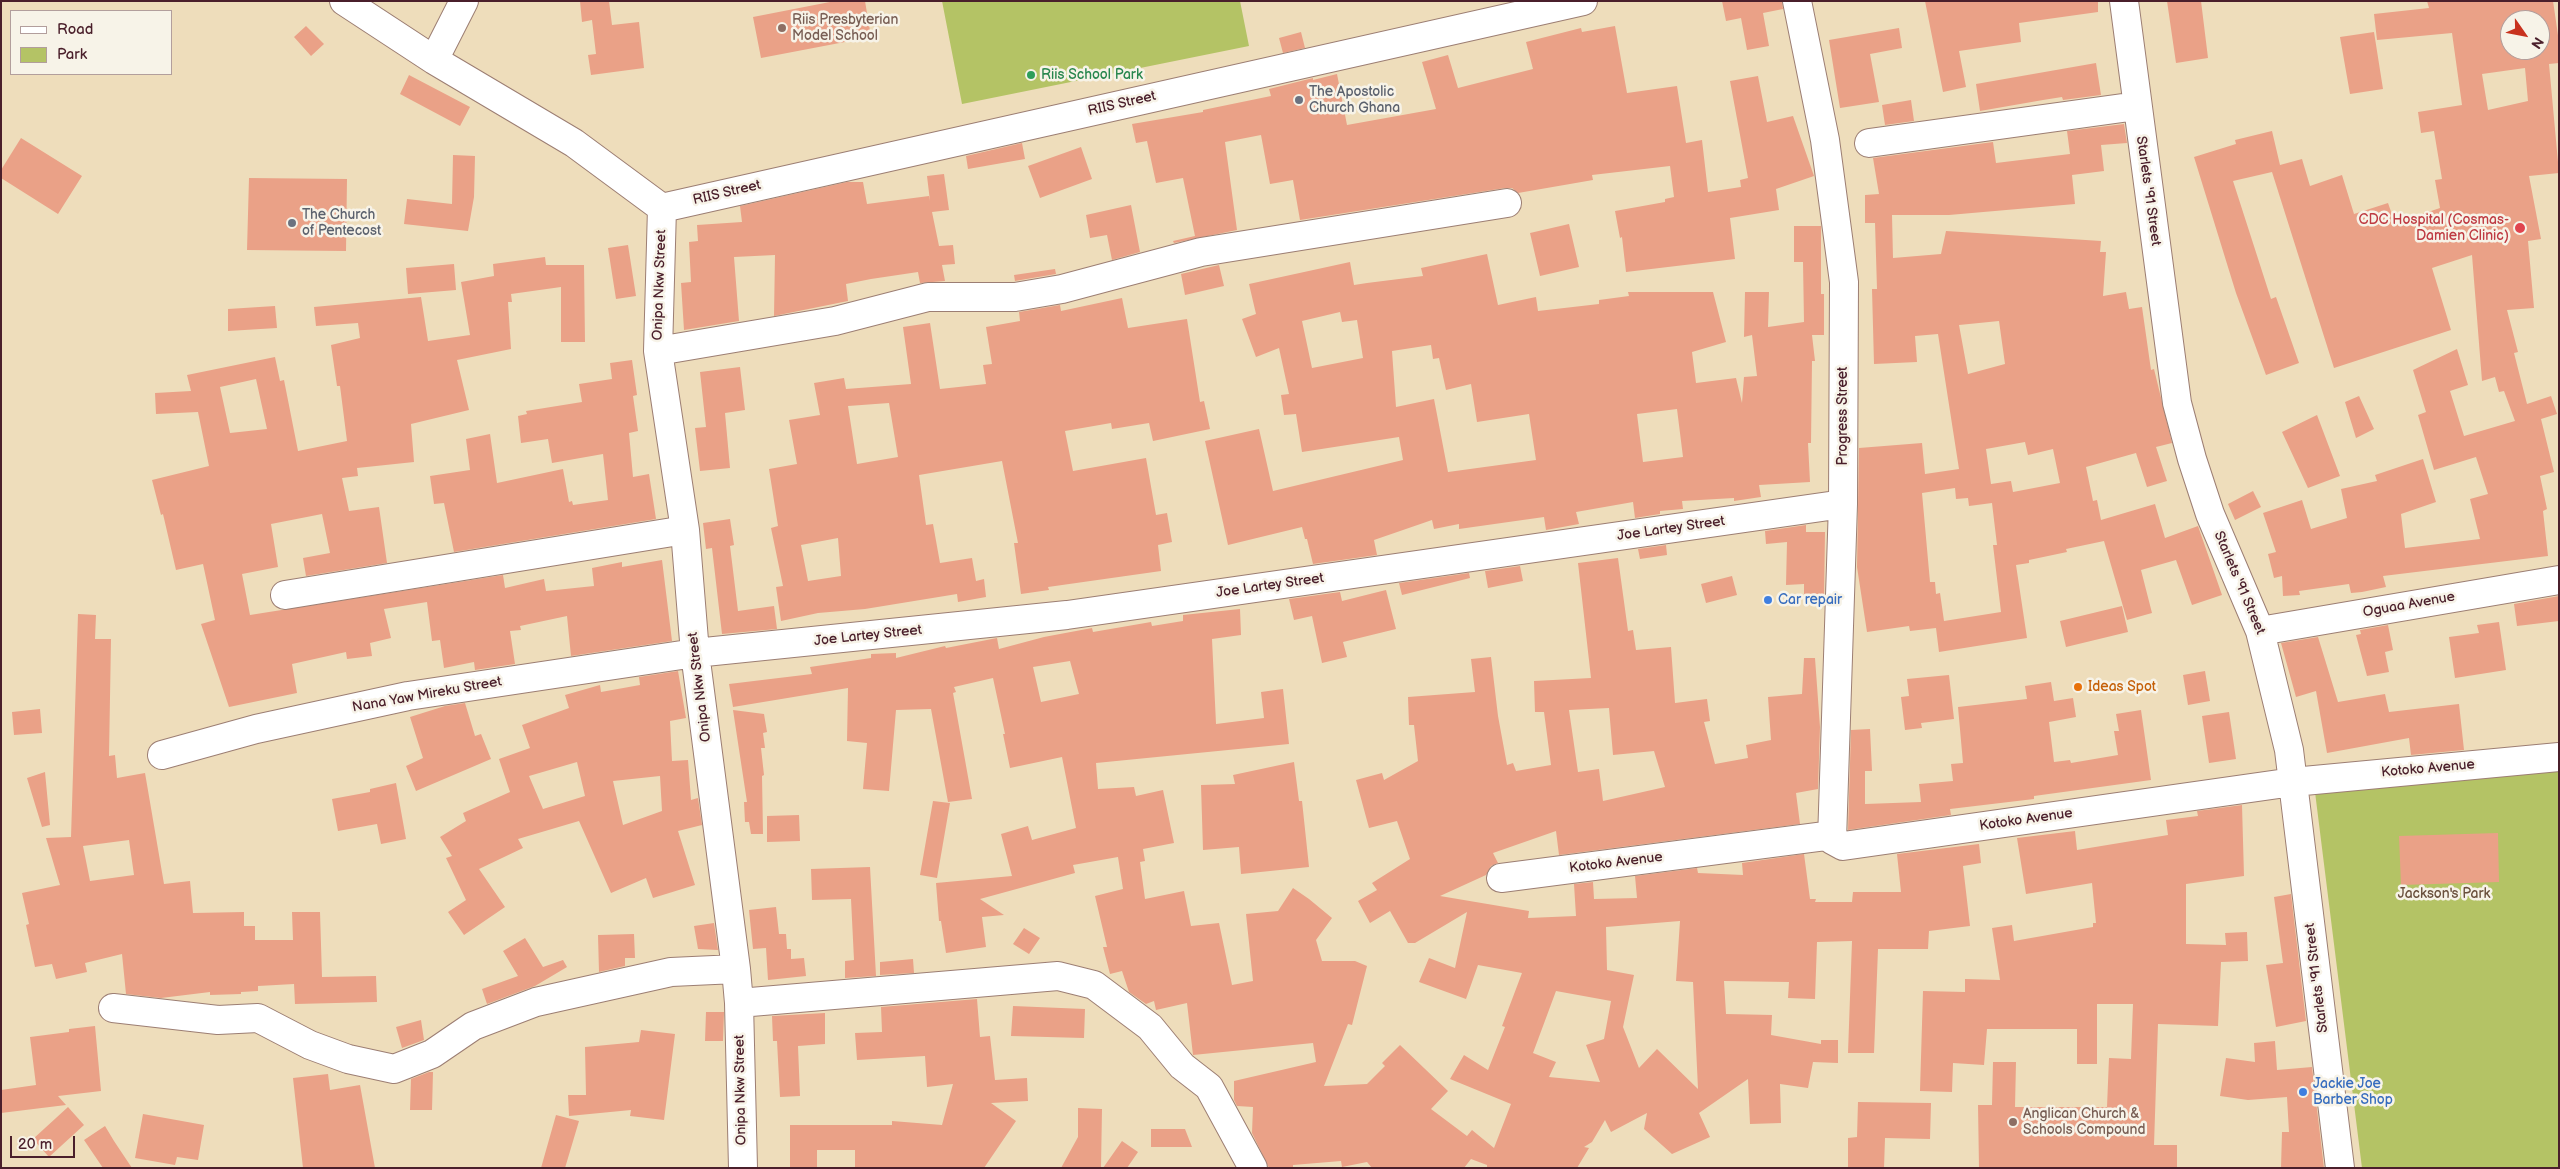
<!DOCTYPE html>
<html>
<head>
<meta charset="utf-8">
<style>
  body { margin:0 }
  #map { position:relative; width:2560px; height:1169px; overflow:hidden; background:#edb; font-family:"Balsamiq Sans",sans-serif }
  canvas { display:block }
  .frame { position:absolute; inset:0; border:2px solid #4a1f2b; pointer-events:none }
  .legend { position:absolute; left:10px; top:10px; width:162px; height:65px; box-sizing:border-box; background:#f7f3e8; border:1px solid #b29e9c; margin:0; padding:6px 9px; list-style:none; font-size:15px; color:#4a1f2b }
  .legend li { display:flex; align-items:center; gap:10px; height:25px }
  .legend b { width:25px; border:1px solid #b29e9c }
  .north { position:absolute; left:2500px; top:10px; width:50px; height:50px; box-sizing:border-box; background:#f7f3e8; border:1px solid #b29e9c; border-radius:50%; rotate:123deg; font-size:14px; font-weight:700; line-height:20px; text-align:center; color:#4a1f2b }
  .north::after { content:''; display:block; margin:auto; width:18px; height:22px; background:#c8321e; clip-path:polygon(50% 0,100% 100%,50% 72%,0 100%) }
  .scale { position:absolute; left:10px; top:1136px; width:65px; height:22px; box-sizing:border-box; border:2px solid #4a1f2b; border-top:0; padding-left:6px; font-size:15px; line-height:18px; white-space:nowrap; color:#4a1f2b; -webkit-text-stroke:4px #f7f3e8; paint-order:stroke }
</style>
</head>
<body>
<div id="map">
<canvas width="2560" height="1169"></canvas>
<div class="frame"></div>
<ul class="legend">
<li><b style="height:6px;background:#fff"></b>Road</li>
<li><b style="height:14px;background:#b4c365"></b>Park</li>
</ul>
<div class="north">N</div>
<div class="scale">20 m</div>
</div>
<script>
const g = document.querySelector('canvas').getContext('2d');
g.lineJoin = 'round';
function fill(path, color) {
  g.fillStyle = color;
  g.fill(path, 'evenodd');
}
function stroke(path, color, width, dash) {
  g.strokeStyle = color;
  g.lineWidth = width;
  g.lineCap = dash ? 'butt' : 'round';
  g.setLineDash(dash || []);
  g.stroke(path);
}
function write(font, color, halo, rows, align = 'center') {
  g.font = font + ' "Balsamiq Sans",sans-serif';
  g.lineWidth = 5;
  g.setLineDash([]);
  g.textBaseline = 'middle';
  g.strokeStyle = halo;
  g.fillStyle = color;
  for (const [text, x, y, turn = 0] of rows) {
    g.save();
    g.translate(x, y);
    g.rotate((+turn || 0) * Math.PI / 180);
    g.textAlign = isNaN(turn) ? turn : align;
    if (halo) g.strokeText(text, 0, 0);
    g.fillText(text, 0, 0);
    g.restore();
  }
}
fill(new Path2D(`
  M942 1H1240L1249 46 962 104Z
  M2559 766V1168H2362L2315 792Z`), '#b4c365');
fill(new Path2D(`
  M580 1H609L612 25 639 22 644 68 591 75 588 55 596 54 592 20 582 22Z
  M835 1H865L871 37 761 58 753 17Z
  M1722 1H1782L1783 9 1763 13 1769 46 1747 50 1741 18 1726 21Z
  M1925 1H2098V12L2019 23 2021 42 1959 51 1966 87 1943 92Z
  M2167 1H2201L2208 58 2176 63Z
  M2427 1H2553L2559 42V63L2549 64 2559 173 2529 176 2541 239 2528 241 2534 308 2507 310 2518 352 2514 353 2527 404 2551 396 2557 414 2541 419 2554 472 2540 476 2547 509 2543 511 2548 556 2383 576 2386 587 2362 592 2351 593 2349 584 2299 591 2300 595 2283 596 2282 576 2274 578 2268 554 2276 552 2263 513 2302 500 2311 529 2347 518 2341 489 2377 481 2375 475 2423 459 2436 502 2401 514 2405 548 2480 539 2470 499 2488 494 2476 457 2434 470 2418 415 2426 412 2413 370 2457 349 2468 385 2450 391 2464 436 2515 421 2504 391 2499 392 2495 377 2482 381 2472 255 2432 268 2451 330 2334 368 2272 172 2233 181 2271 299 2276 297 2299 363 2266 375 2236 293 2194 157 2236 144 2235 140 2272 131 2280 165 2302 159 2310 186 2342 175 2354 214 2388 203 2395 223 2440 208 2435 180 2442 179 2434 131 2421 133 2418 112 2462 105 2452 33 2377 40 2374 14 2429 8ZM2510 20H2540V50H2510ZM2525 68 2528 101 2488 110 2482 74Z
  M306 26 324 44 311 56 294 37Z
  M1615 26 1627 93 1677 86 1686 143 1702 140 1708 192 1741 187 1740 180 1748 178 1730 81 1758 76 1767 122 1793 116 1814 176 1776 189 1779 210 1730 218 1735 259 1626 272 1622 237 1620 238 1615 211 1665 202V199L1674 197 1670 166 1592 175 1593 180 1518 193 1512 188H1505L1300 220 1293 180 1270 184 1261 135 1225 142 1237 230 1174 243 1173 241 1195 236 1183 178 1156 183 1147 141 1136 143 1132 124 1203 112V110L1271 96 1269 89 1313 78V80L1337 74 1347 125 1436 109 1422 62 1448 55 1458 88 1533 69 1526 42 1581 28 1582 32Z
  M1899 28 1902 48 1870 54 1879 102 1840 108 1829 40Z
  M1301 32 1305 48 1283 53 1279 38Z
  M2374 32 2383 89 2350 94 2340 37Z
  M2096 63 2101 95 2063 100 2062 97 2043 100 1980 111 1976 84Z
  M409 75 470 107 460 126 400 94Z
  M1911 100 1914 121 1885 125 1882 105Z
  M2124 124 2127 143 2101 145 2104 171 2072 175 2075 204 1949 215H1892L1893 258 1941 254 1946 231 2101 241 2100 252H2106L2103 296 2126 292 2129 309 2142 307 2151 370 2154 369 2172 443 2156 447 2167 481 2147 487 2136 453 2086 467 2093 501 2097 500 2101 520 2155 504 2165 538 2198 526 2222 595 2192 605 2176 560 2141 570 2152 613 2127 620 2104 541 2066 549 2067 552 2029 560V563L2016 565 2027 638 1939 652 1936 628 1910 631 1909 626 1867 632 1857 567 1859 448 1922 443 1925 474 1959 469 1938 334 1915 336 1917 362 1874 364 1872 289H1877L1875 223H1865V195L1879 194 1873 158 1993 142 1996 163 2070 154 2067 131ZM1999 321 2005 364 1968 374 1959 325ZM2025 442 2028 455 2053 449 2060 483 2013 492 2011 481 1991 484 1986 449ZM1955 488 1956 499 1968 498 1969 506 1992 503 1997 545H1993L2001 612 1944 621 1940 593 1936 594 1935 582H1930L1922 493Z
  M21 138 82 176 58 214 1 178V170Z
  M1022 143 1025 159 968 169 966 156Z
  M1081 147 1092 179 1040 198 1028 166Z
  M453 155 475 156 474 197 468 231 404 224 407 199 452 204Z
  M944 174 949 210 932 212 939 246 953 245 955 264 942 265 945 281 920 283 918 272 871 279 846 284 848 301 774 316 775 255 734 257 739 321 684 330 681 283 691 282 689 242 698 241 697 225 742 222 740 206 847 182H863L867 204 929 196 930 201 927 176Z
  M249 178 347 179 346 251 247 250Z
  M1131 205 1140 252 1112 260 1107 235 1090 238 1086 215Z
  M1569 224 1579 267 1540 276 1530 233Z
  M1794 226H1821V294H1824V335H1812L1815 361H1812L1811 443H1808L1810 482 1759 485 1761 497 1734 501V498L1682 501 1683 509 1660 511V514L1635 518 1633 502 1576 512 1579 524 1546 530 1544 517 1459 529V524L1434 529 1432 520 1374 540 1377 555 1313 564 1307 539H1305L1302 527 1228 545 1205 441 1259 429 1273 491 1403 460 1399 437 1302 452 1296 414 1284 415 1281 395 1289 394 1279 348 1256 357 1242 319 1256 314 1249 284 1350 262 1354 285 1367 283 1423 276 1421 268 1487 254 1498 305 1536 297 1538 311 1599 304V300L1629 296 1628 292H1713L1726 342 1692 352 1696 383 1736 378 1742 403 1744 377 1757 376 1752 335 1744 337 1745 292H1769L1768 327 1804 322 1803 262H1794ZM1340 312 1342 322 1357 320 1363 358 1312 368 1302 321ZM1431 345 1433 359 1439 358 1446 390 1471 384 1477 422 1529 414 1536 460 1448 472 1434 399 1396 407 1392 351ZM1677 409 1683 457 1643 462 1637 414Z
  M628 245 636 296 616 299 608 248Z
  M545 257 546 265H584L585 342H561V287L511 294 512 302H508L511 349 457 360 469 410 411 424 414 462 357 468 358 476 342 478 349 511 379 507 387 563 306 576 303 558 330 553 322 514 271 524 278 567 242 574 250 615 503 575 505 588 544 579 546 591 594 586 592 568 622 562V567L662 560 672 641 571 656 567 616 520 626 521 630 510 631 515 664 475 670 474 662 444 668 440 640 432 641 427 602 384 609 391 638 370 643 372 656 347 659 346 652 292 664 297 693 229 707 201 624 215 620 203 564 176 570 163 514 161 515 152 480 209 466 198 412 156 414 155 393 191 391 187 375 275 357 280 381 284 380 298 451 347 441 340 386H337L331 345 360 338 358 323 316 326 314 307 421 297 428 341 470 335 461 282 494 276 493 264ZM256 379 267 429 230 433 220 387Z
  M454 264 456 290 408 294 406 268Z
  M1219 265 1224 286 1185 295 1181 274Z
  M1055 269 1056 274 1015 281 1014 275Z
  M1122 298 1128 328 1187 319 1200 402 1204 401 1210 429 1153 441 1149 423 1112 429 1111 423 1065 431 1073 471 1146 458 1156 515 1167 513 1172 542 1158 545 1161 571 1048 587 1049 590 1021 594 1014 543H1018L1002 461 919 475 926 525 933 524 940 563 972 558 976 581 984 579 986 597 958 602 957 594 865 609 818 613 781 621 776 587 783 586 771 528 778 526 769 469 797 464 789 420 820 415 814 383 844 378 846 389 911 384 903 327 930 323 940 389 986 384 983 365 992 364 986 327 1020 321 1019 312 1060 305 1061 311ZM889 403 898 457 857 464 848 406ZM838 538 841 576 808 581 801 545Z
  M275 306 277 328 228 331V309Z
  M632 360 637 395 633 396 638 431 629 433 633 477 649 474 656 519 454 552 444 503 434 504 430 476 470 470 466 439 490 434 497 483 563 469 569 502 572 501 573 505 608 500 603 454 552 463 548 439 521 443 518 416 527 414 526 411 582 402 579 384 612 379 610 363Z
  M740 367 745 410 725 413 730 468 700 471 695 428 706 427 700 372Z
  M2359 396 2374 429 2356 438 2345 402Z
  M2317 415 2340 476 2308 488 2282 432Z
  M2253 491 2261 507 2235 520 2228 504Z
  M730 519 734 545 730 546 738 611 774 606 777 629 722 634 712 548 706 549 703 523Z
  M1806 525V532H1825L1824 600H1804V584L1786 585 1787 542 1766 544 1765 531Z
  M1666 545 1667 555 1640 559 1638 549Z
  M1618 558 1628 631 1633 630 1636 650 1671 647 1675 703 1707 699 1710 721 1704 722 1715 764 1748 758 1746 745 1771 740 1768 697 1802 694 1804 658H1815L1820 727 1818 789 1796 793 1800 824 1559 855 1556 831 1493 853 1498 863 1491 866 1486 875 1440 896 1529 911 1528 918 1576 916 1574 884 1593 882 1594 899 1637 898 1635 876 1697 868 1698 873 1743 875 1742 863 1804 854 1810 899H1816L1815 902H1852L1853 892H1901L1897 854 1979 844 1981 863 1963 866 1970 926 1929 931 1928 949H1878L1874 1053H1848L1852 941 1817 942 1815 999 1788 998 1789 982 1724 981 1726 1014 1772 1015 1771 1035 1821 1044V1040H1838V1063L1813 1062 1808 1088 1780 1084 1781 1123 1750 1124 1748 1079 1699 1113 1710 1137 1672 1154 1644 1129 1647 1113 1611 1132 1605 1120 1592 1142 1584 1147 1589 1148 1577 1168H1487V1165L1471 1159 1464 1168H1372L1367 1162 1342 1167 1341 1161 1293 1165V1168H1269L1252 1133 1253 1107 1237 1106 1234 1100V1081L1316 1062 1313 1043 1193 1055 1187 1003 1156 1010 1154 1001 1146 1004 1129 992 1122 971 1110 974 1103 947H1107L1095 896 1123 889 1118 857 1073 865 1075 873 980 899 1004 915 982 917 986 947 946 953 941 921H939L936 883 1012 876 1001 834 1028 826 1032 840 1076 828 1062 757 1010 768 1003 734H1005L993 678 954 687 956 692 953 693 972 799 948 802 931 709 896 710 889 791 863 789 867 743 847 741 848 688 733 707 729 684 812 674 810 667 871 658V654L896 653V658L945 646 946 648 997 638 999 649 1044 637 1092 628 1093 632 1151 622 1152 626 1183 621V615L1240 609 1241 635 1212 639 1216 724 1264 718 1261 692 1283 689 1289 744 1096 763 1098 789 1134 787 1136 796 1163 790 1174 843 1143 849 1145 861 1140 862 1145 899 1184 891 1191 926 1219 923 1232 985 1253 981 1246 914 1278 911 1293 888 1309 899 1332 918 1316 940 1322 961H1355L1367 966 1352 1025 1348 1024 1324 1086 1367 1084 1385 1066 1382 1063 1400 1045 1448 1091 1431 1109 1467 1136 1472 1130 1494 1148 1511 1104 1450 1079 1464 1055 1488 1070 1505 1027 1502 1026 1522 973 1478 965 1466 999 1419 982 1429 958 1455 968 1467 912 1415 943H1408L1390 911 1370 923 1358 901 1377 890 1372 883 1410 859 1397 821 1369 828 1356 780 1382 773 1384 780 1418 761 1414 725H1409L1408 697 1475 692 1471 659 1491 657 1498 716 1507 765 1513 763 1516 771 1551 765 1544 712H1535L1534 681 1591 678 1578 563ZM1070 661 1079 694 1041 702 1033 667ZM1609 708 1613 755 1654 751 1665 787 1603 801 1599 769 1578 772 1569 710ZM1680 921 1676 981 1693 982 1698 1089 1657 1049 1639 1068 1623 1027 1634 975 1607 970 1606 927ZM1556 991 1611 1001 1604 1039 1586 1045 1600 1082 1549 1077 1556 1062 1533 1053Z
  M1520 566 1523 581 1488 588 1485 571Z
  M1469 573 1470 578 1402 595 1399 583Z
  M1732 576 1737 595 1706 603 1701 584Z
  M1386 590 1396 629 1343 642 1347 657 1322 663 1312 616 1294 620 1289 599 1340 592 1342 601Z
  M2559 596V621L2517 626 2514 604Z
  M2122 606 2128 632 2066 647 2060 621Z
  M78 614 96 615 95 639H111L109 756 115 755 117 778 145 773 164 884 190 881 193 913 244 912V926H255V940H293L292 912H320L322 977 376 976 377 1002 295 1004 294 984 258 986V991L241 992V994L210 995V992L161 998 126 994 122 954 85 963 87 972 56 979 52 964 35 967 26 925 29 924 22 893 60 885 46 838 71 837ZM129 840 134 875 90 881 83 846Z
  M2499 622 2506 670 2455 678 2449 637 2479 633 2477 625Z
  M2388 625 2393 650 2385 652 2389 672 2367 676 2356 635 2361 634 2360 630Z
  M2318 637 2338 702 2385 694 2389 712 2459 704 2464 750 2411 755 2409 738 2327 753 2316 691 2296 697 2281 643Z
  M678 671 686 718 670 721 672 761 688 760 691 800 698 798 702 825 678 831 695 885 653 898 646 878 611 893 579 821 518 839 523 848 479 869 505 907 464 935 448 912 466 900 446 858 452 856 440 837 466 821 463 813 510 792 499 759 530 748 522 725 569 708 565 695 600 685 601 692 640 685 639 677ZM577 762 585 796 543 809 529 776ZM660 776 662 811 623 825 613 781Z
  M2205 671 2210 701 2188 705 2183 675Z
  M1949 675 1954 719 1921 723 1922 728 1905 730 1901 697 1909 696 1907 679Z
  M2051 682 2054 701 2073 698 2076 717 2049 722 2054 762 2070 760 2071 763 2118 755 2114 731H2119L2116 714 2141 710 2151 780 2034 796V799L1950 809 1951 815 1848 830 1851 730 1870 729 1872 771H1865V804L1921 802 1919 784 1953 781 1951 764 1963 763 1958 707 2027 699 2025 686Z
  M465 703 475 736 481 734 491 759 416 791 406 766 423 758 410 717 445 706Z
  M40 709 42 733 14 735 12 712Z
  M733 710 764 714 767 732 763 733 765 748H761L764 775 762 776 763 834H751L749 822H745L744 802H747Z
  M2229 712 2236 759 2209 763 2202 716Z
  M1294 762 1299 801H1302L1309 867 1241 874 1239 847 1203 850 1201 785 1235 784 1233 775Z
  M45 772 50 825 42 827 27 778Z
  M396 783 406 839 381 844 377 824 338 831 332 799 370 792V789Z
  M933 801 950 803 937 878 920 875Z
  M2242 805 2244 876 2186 884V944L2226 945 2225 933 2247 932 2248 961 2221 962 2218 1026 2158 1024 2154 1145H2177V1168H1979L1978 1105H1992L1993 1062H2016L2015 1107H2107L2109 1058 2131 1059 2133 1004H2097V1064H2077V1029H1987L1984 1065 1953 1063 1952 1092 1920 1091 1923 991 1965 992V979L2000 980 1992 928 2012 925 2014 941 2093 927V923H2096L2092 883 2026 894 2017 838 2075 831 2077 850 2168 835 2166 820 2198 816 2197 811Z
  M799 815 800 841 767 842V816Z
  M2498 833 2499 882 2401 885 2399 836Z
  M870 867 876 976 845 978V961L854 960 851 899 812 900 811 869Z
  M2291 894 2306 1021 2276 1027 2266 965 2283 963 2274 897Z
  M776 907 779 934H786L787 949H791V959L804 958 806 976 768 980 766 948 753 949 749 910Z
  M714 923 718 950 698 949 694 926Z
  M1024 928 1040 938 1029 954 1013 944Z
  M634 934 635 958H625V966L599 972 598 935Z
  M525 938 543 967 563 960 567 967 535 986 487 1004 482 989 518 976 503 951Z
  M913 959 914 973 880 975V962Z
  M977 999 980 1037 990 1036 995 1080 1027 1078 1028 1101 991 1103 1016 1121 984 1168H855V1150H817V1168H790V1125H892V1121L942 1125 953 1084 927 1087 925 1056 857 1060 855 1033 882 1032 881 1007Z
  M1013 1006 1085 1009 1084 1038 1011 1036Z
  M706 1012H724L723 1041H705Z
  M825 1013V1044L798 1046 800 1096 780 1097 777 1041H773L772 1016Z
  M421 1020 424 1040 402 1048 396 1027Z
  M95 1026 101 1091 58 1096 66 1105 1 1113V1090L36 1085 30 1037 69 1032V1029Z
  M641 1030 675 1034 664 1120 630 1116 631 1110 569 1116 568 1095H586L585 1047 639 1042Z
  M2275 1041 2277 1070 2312 1067 2324 1168H2281L2282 1132H2289L2287 1097 2248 1100 2220 1096 2226 1058 2255 1062 2254 1043Z
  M429 1072H433L432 1110H410L411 1079Z
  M328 1074 330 1090 360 1085 375 1168H303L293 1078Z
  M1858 1102 1931 1103 1930 1139 1885 1138 1884 1168H1848V1138L1857 1137Z
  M68 1107 84 1125 49 1157 33 1139Z
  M1078 1108 1102 1109 1101 1168H1061L1078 1137Z
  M143 1114 204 1125 198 1160 177 1157 175 1165 135 1158Z
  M556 1115 579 1121 565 1168H541Z
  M105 1126 114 1141 132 1168H103L84 1140Z
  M1151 1129H1185L1192 1147H1151Z
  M1122 1141 1138 1152 1127 1168H1103Z`), '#eaa187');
const minor = new Path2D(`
  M344 1 434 60 574 143 662 208
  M1797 1 1825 140 1844 282 1843 504 1832 840 1843 846 2293 782 2559 757
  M2124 1 2177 403 2192 459 2210 514 2260 631 2289 750 2340 1168
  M434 60 464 1
  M1869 143 2137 106
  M662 208 658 351 685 530 695 653 736 969 739 1003 743 1168
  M662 208 1583 1
  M658 351 835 321 928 297H1015L1062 289 1201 252 1507 203
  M285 595 685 530
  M2260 631 2559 580
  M162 755 256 729 408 696 695 653 1067 615 1843 504
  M1501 878 1833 835
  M739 1003 1058 976 1094 985 1150 1027 1182 1066 1209 1087 1253 1168
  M113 1008 218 1020 258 1018 310 1045 348 1059 394 1069 432 1054 473 1026 536 1002 671 972 736 969`);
stroke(minor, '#9c7e73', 30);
stroke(minor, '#fff', 28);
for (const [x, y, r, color] of [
  [782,28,5,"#8d6e63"],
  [1031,75,5,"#2e9e5b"],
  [1299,100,5,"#6b7280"],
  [292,223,5,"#6b7280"],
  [2520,228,6,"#e0444e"],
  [1768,600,5,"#3f7fe0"],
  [2078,687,5,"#e8710a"],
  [2303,1092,5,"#3f7fe0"],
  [2013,1122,5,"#8d6e63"]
]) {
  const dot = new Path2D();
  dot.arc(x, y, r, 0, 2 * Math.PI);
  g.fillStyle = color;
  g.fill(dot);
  stroke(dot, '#f7f3e8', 2);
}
write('14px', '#785e54', '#f7f3e8', [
  ["Riis Presbyterian",792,20],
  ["Model School",792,36],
  ["Anglican Church &",2023,1114],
  ["Schools Compound",2023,1130]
], 'left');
write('14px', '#27864d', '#f7f3e8', [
  ["Riis School Park",1041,75]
], 'left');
write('14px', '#5b616d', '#f7f3e8', [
  ["The Apostolic",1309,92],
  ["Church Ghana",1309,108],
  ["The Church",302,215],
  ["of Pentecost",302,231]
], 'left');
write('14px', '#4a1f2b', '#f7f3e8', [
  ["RIIS Street",1122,104,-13],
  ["Starlets '91 Street",2148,191,82],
  ["RIIS Street",727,193,-13],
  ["Onipa Nkw Street",660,285,-88],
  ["Progress Street",1843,416,-90],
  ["Joe Lartey Street",1671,529,-8],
  ["Starlets '91 Street",2239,583,67],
  ["Joe Lartey Street",1270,586,-8],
  ["Oguaa Avenue",2409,605,-10],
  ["Joe Lartey Street",868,636,-6],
  ["Onipa Nkw Street",700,687,-97],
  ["Nana Yaw Mireku Street",427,695,-10],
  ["Kotoko Avenue",2428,769,-5],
  ["Kotoko Avenue",2026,820,-8],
  ["Kotoko Avenue",1616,863,-7],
  ["Starlets '91 Street",2317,978,-97],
  ["Onipa Nkw Street",741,1090,-91]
]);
write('14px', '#be3a42', '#f7f3e8', [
  ["CDC Hospital (Cosmas-",2509,220],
  ["Damien Clinic)",2509,236]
], 'right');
write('14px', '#366cbe', '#f7f3e8', [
  ["Car repair",1778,600],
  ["Jackie Joe",2313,1084],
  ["Barber Shop",2313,1100]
], 'left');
write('14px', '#c56008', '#f7f3e8', [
  ["Ideas Spot",2088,687]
], 'left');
write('14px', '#6a503c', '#f7f3e8', [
  ["Jackson's Park",2444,894]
]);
</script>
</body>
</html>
